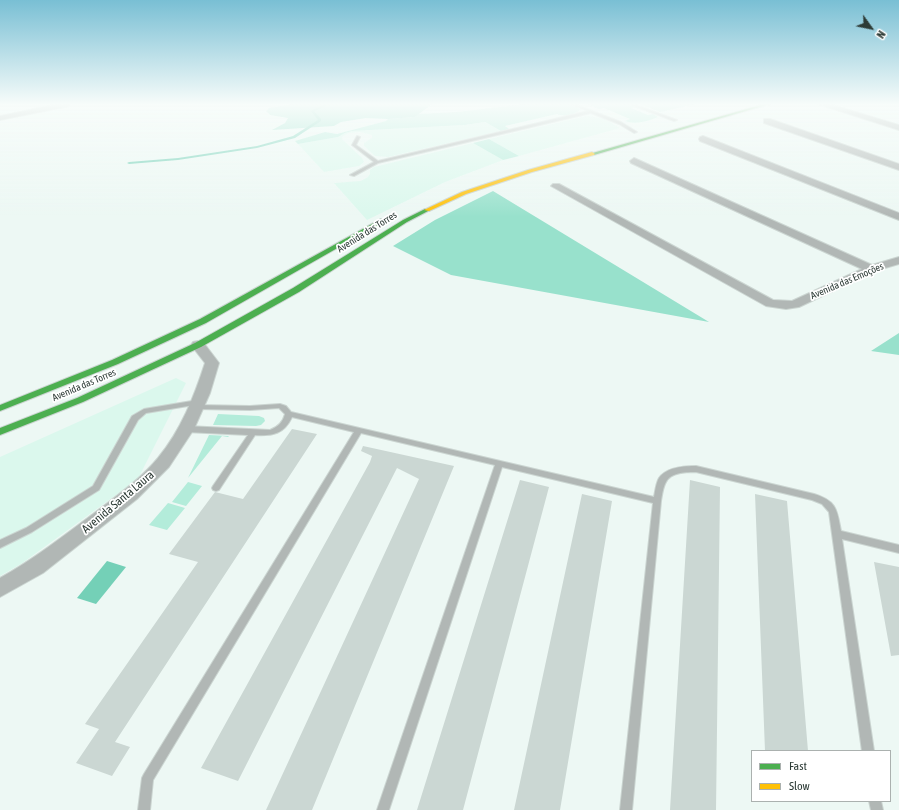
<!DOCTYPE html>
<html>
<head>
<meta charset="utf-8">
<style>
  body { margin:0 }
  #map { position:relative; width:899px; height:810px; overflow:hidden; background:#edf8f4; font-family:"Asap Condensed",sans-serif }
  canvas { display:block }
  .legend { position:absolute; left:751px; top:750px; width:140px; height:52px; box-sizing:border-box; background:#fff; border:1px solid #abb1af; margin:0; padding:5px 7px; list-style:none; font-size:12px; color:#2d3b36 }
  .legend li { display:flex; align-items:center; gap:8px; height:20px }
  .legend b { width:20px; border:1px solid #abb1af }
  .north { position:absolute; left:851px; top:8px; width:40px; height:40px; -webkit-text-stroke:3px #fff; paint-order:stroke; rotate:123deg; font-size:11px; font-weight:700; line-height:16px; text-align:center; color:#2d3b36 }
  .north::after { content:''; display:block; margin:auto; width:14px; height:18px; background:#2d3b36; clip-path:polygon(50% 0,100% 100%,50% 72%,0 100%) }
</style>
</head>
<body>
<div id="map">
<canvas width="899" height="810"></canvas>
<ul class="legend">
<li><b style="height:5px;background:#4caf50"></b>Fast</li>
<li><b style="height:5px;background:#ffc107"></b>Slow</li>
</ul>
<div class="north">N</div>
</div>
<script>
const g = document.querySelector('canvas').getContext('2d');
g.lineJoin = 'round';
function fill(path, color) {
  g.fillStyle = color;
  g.fill(path, 'evenodd');
}
function stroke(path, color, width, dash) {
  g.strokeStyle = color;
  g.lineWidth = width;
  g.lineCap = dash ? 'butt' : 'round';
  g.setLineDash(dash || []);
  g.stroke(path);
}
function write(font, color, halo, rows, align = 'center') {
  g.font = font + ' "Asap Condensed",sans-serif';
  g.lineWidth = 3.5;
  g.setLineDash([]);
  g.textBaseline = 'middle';
  g.strokeStyle = halo;
  g.fillStyle = color;
  for (const [text, x, y, turn = 0] of rows) {
    g.save();
    g.translate(x, y);
    g.rotate((+turn || 0) * Math.PI / 180);
    g.textAlign = isNaN(turn) ? turn : align;
    if (halo) g.strokeText(text, 0, 0);
    g.fillText(text, 0, 0);
    g.restore();
  }
}
fill(new Path2D(`
  M586 116 603 118 620 128 519 156 489 139Z
  M485 122 501 131 388 157 375 156 364 146V143L372 138V135L360 132 349 133 343 136 342 139 362 158 364 162 359 166 324 172 298 144 338 137 345 133 352 131 465 125Z
  M473 143 503 160 445 182 367 220 334 183 361 181 368 177 370 174V170L374 167Z
  M176 378 186 383 138 479 21 564 0 576V457Z`), '#dbf8ed');
fill(new Path2D(`
  M525 104C536 104 575 100 580 110 574 115 564 117 557 114L505 126 509 129 501 131 485 122 465 125 352 131 345 133 338 137 298 144 295 141 325 132 337 134 386 121 388 119 415 117 418 114 457 112Z
  M587 104H628L636 107 631 108 648 115 653 114 658 117C649 121 635 125 625 121L630 119 604 108 599 109Z
  M640 104H696L660 112Z
  M489 139 519 156 503 160 473 143Z
  M218 414 259 416 264 418 265 421 261 425 256 426 213 425Z
  M209 435 229 436 228 437 222 436 188 478Z
  M188 482 202 486 186 506 172 502Z
  M168 503 185 508 167 530 149 525Z`), '#b3ecda');
fill(new Path2D(`
  M293 104H432L415 117 388 119 366 118 341 122 334 126 272 130 285 123 288 118 270 115 266 111 269 108Z
  M493 191 709 322 451 275 393 246 435 220Z
  M899 333V355L871 351Z`), '#98e1cc');
fill(new Path2D(`
  M107 561 126 567 96 604 77 598Z`), '#74d0b7');
fill(new Path2D(`
  M325 104H338L326 106 314 111 321 119V121L295 138 257 148 178 160 129 164 127 163 129 162 178 158 257 146 293 136 318 120 311 111Z`), '#74d0b7');
fill(new Path2D(`
  M292 429 317 434 115 742 130 747 112 776 76 763 99 729 85 724 198 562 169 554 215 492 243 499Z
  M363 446 454 466 312 810H266L419 479 397 468 238 781 201 768 370 462 372 456 361 451Z
  M520 480 549 487 463 810H417Z
  M690 480 720 487 716 810H670Z
  M582 494 612 501 560 810H514Z
  M755 494 787 501 808 751H765Z
  M874 562 899 567V655L891 656Z`), '#cbd7d3');
const lane = new Path2D(`
  M570 104H574L621 122 637 132 634 133 619 124 591 113 378 163 354 176 350 175 374 162 352 145 357 136 360 137 356 145 378 161 588 111Z
  M629 104H633L677 120 674 121Z
  M198 400H200L201 402 200 404 146 413 138 420 99 490 32 532 0 548V540L26 528 93 486 132 416 144 409Z
  M280 404 286 406 291 412 654 497C655 492 656 483 659 478 667 467 684 466 696 466L814 494C837 501 837 510 841 531L899 545V553L842 539 874 751H862L829 512 822 504 812 500 696 472C687 472 671 472 666 482 663 487 662 495 661 501L632 810H620L653 503 502 467 389 810H377L495 465 361 433 153 780 150 810H138L142 778 144 774 354 432 292 417C284 434 273 436 255 435L219 490 216 491 213 490 212 488 213 486 248 435 186 432 182 429 186 426 270 430C278 427 283 422 285 414L279 408 250 410 197 409 193 407 197 405 250 406Z
  M869 801H881L883 810H871Z`);
const street = new Path2D(`
  M58 104H70L69 106 0 120V116Z
  M818 104H829L899 125V130Z
  M764 119H770L899 164V170L764 123Z
  M703 136 899 213V220L700 141 699 139 700 137Z
  M634 158 872 265 899 257V264L875 271 799 307 786 309 766 306 551 186 553 184H559L773 300 792 301 862 269 631 163 630 161Z
  M198 341 203 342 219 363 210 393 194 429 169 467 137 499 43 573 0 597V578C34 559 62 537 93 514 115 497 140 480 158 458 181 430 194 397 205 363L191 345 193 342Z`);
const fast = new Path2D(`
  M764 104H770L594 155 589 154Z
  M425 209 430 210 407 222 299 292 201 347 83 402 0 435V428L77 398 195 343 293 288 403 220Z
  M381 219 384 221 383 222 206 323 118 364 0 411V405L112 360 200 319Z`);
const slow = new Path2D(`
  M592 152 595 154 594 155 532 172 466 194 429 211 424 210 462 192 528 170Z`);
stroke(lane, '#cbd5d1', 2);
stroke(street, '#cbd5d1', 2);
stroke(fast, '#cbd5d1', 2);
stroke(slow, '#cbd5d1', 2);
fill(lane, '#b1b7b5');
fill(street, '#b1b7b5');
fill(fast, '#4caf50');
fill(slow, '#ffc107');
const sky = g.createLinearGradient(0, 0, 0, 217);
sky.addColorStop(0, '#79bfd4');
sky.addColorStop(0.48, '#f7fcfa');
sky.addColorStop(1, '#f7fcfa00');
g.fillStyle = sky;
g.fillRect(0, 0, 899, 217);
write('10px', '#2d3b36', '#fff', [
  ["Avenida das Torres",367,232,-32],
  ["Avenida das Emoções",847,281,-23],
  ["Avenida das Torres",84,385,-23]
]);
write('12px', '#2d3b36', '#fff', [
  ["Avenida Santa Laura",118,502,-40]
]);
</script>
</body>
</html>
